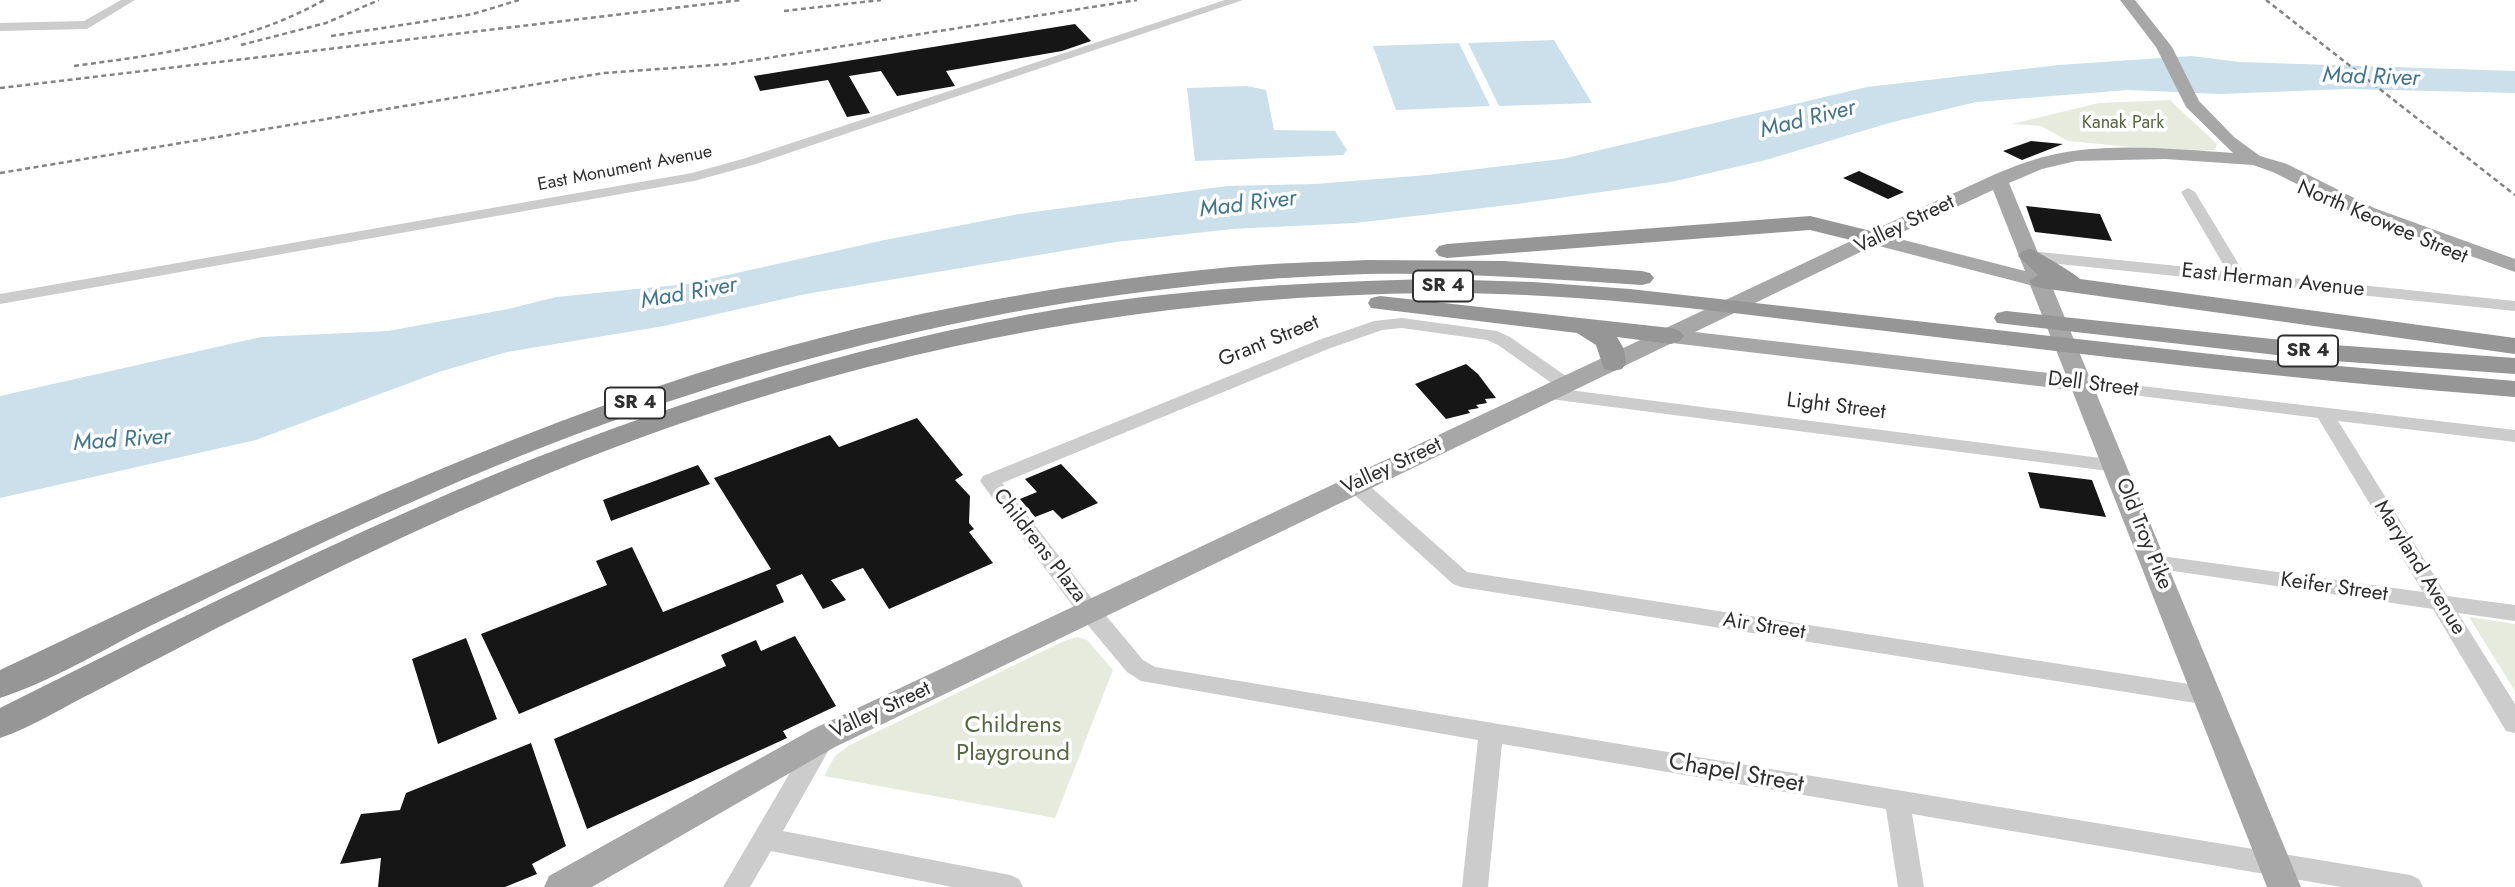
<!DOCTYPE html>
<html>
<head>
<meta charset="utf-8">
<style>
  body { margin:0 }
  canvas { display:block; background:#fff }
</style>
</head>
<body>
<canvas width="2515" height="887"></canvas>
<script>
const g = document.querySelector('canvas').getContext('2d');
g.lineJoin = 'round';
function fill(path, color) {
  g.fillStyle = color;
  g.fill(path, 'evenodd');
}
function stroke(path, color, width, dash) {
  g.strokeStyle = color;
  g.lineWidth = width;
  g.lineCap = dash ? 'butt' : 'round';
  g.setLineDash(dash || []);
  g.stroke(path);
}
function write(font, color, halo, rows, align = 'center') {
  g.font = font + ' Jost,sans-serif';
  g.lineWidth = 7;
  g.setLineDash([]);
  g.textBaseline = 'middle';
  g.strokeStyle = halo;
  g.fillStyle = color;
  for (const [text, x, y, turn = 0] of rows) {
    g.save();
    g.translate(x, y);
    g.rotate((+turn || 0) * Math.PI / 180);
    g.textAlign = isNaN(turn) ? turn : align;
    if (halo) g.strokeText(text, 0, 0);
    g.fillText(text, 0, 0);
    g.restore();
  }
}
fill(new Path2D(`
  M2170 100 2217 144 2215 150 2185 152 2068 141 2041 126 2012 124 2099 103Z
  M2469 617 2515 624V691Z
  M1077 637 1087 640 1113 670 1055 818 824 776 835 756 848 746 1064 641Z`), '#e6ebde');
fill(new Path2D(`
  M1554 40 1592 103 1499 106 1468 43Z
  M1459 43 1490 106 1396 110 1373 46Z
  M2191 56 2240 62 2515 71V93L2347 89 2220 94 2128 90 1976 102 1889 123 1766 160 1671 182 1517 204 1355 223 1232 229 1116 242 806 294 664 326 507 352 439 372 256 440 0 498V396L261 337 388 331 508 309 556 297 687 284 885 240 1019 214 1227 186 1315 184 1427 175 1562 159 1867 87 2059 65Z
  M1247 86 1266 90 1274 130 1335 131 1347 150 1343 155 1195 161 1187 88Z`), '#cbe0ea');
fill(new Path2D(`
  M1075 24 1091 41 1062 51 946 71 955 86 897 96 881 71 849 76 870 113 847 117 828 80 760 91 754 76Z
  M2031 141 2063 144 2022 160 2003 151Z
  M1859 171 1904 192 1888 199 1843 178Z
  M2026 206 2100 214 2112 241 2035 232Z
  M1466 364 1478 374 1496 398 1485 399 1487 403 1476 405 1479 408 1468 410 1470 413 1446 419 1415 384Z
  M917 418 963 475 955 480 970 496 969 523 974 529 969 532 993 563 889 609 863 568 831 580 846 600 823 609 802 574 776 585 784 602 519 714 481 634 607 585 596 561 632 547 663 612 771 569 714 478 830 435 839 447Z
  M1061 464 1098 503 1062 519 1053 510 1035 517 1020 499 1037 492 1025 479Z
  M698 465 710 484 611 521 603 500Z
  M2028 472 2092 480 2106 517 2040 508Z
  M795 636 836 706 783 731 787 738 587 829 554 739 726 666 721 655 756 640 761 651Z
  M466 638 497 719 438 744 412 659Z
  M531 743 566 846 532 864 537 874 505 887H378L381 858 340 864 361 814 400 810 406 793Z`), '#161616');
fill(new Path2D(`
  M121 0H135L87 29 0 31V23L84 21Z
  M1225 0H1243L756 164 694 181 0 304V294L692 173 746 158Z
  M2188 188 2195 192 2244 273 2515 301V311L2030 261 2022 256 2030 251 2227 271 2181 192Z
  M1402 318 1497 331 1510 337 1573 381 1576 385 1569 390 2116 460 2123 462 2126 466 2123 470 2116 472 1550 399 1541 393 1544 389H1560L1498 345 1487 340 1402 328 1382 330 1328 349 1002 483 1097 605 1143 660 1155 667 2410 875 2419 879 2423 887H2341L1912 814 1924 887H1898L1886 809 1502 744 1488 887H1462L1478 740 1141 681 1127 672 1081 617 980 481 983 476 1316 341 1374 321Z
  M2082 379 2515 430V442L2338 421 2447 596 2515 605V621L2458 613 2515 704V733L2506 731 2433 609 2146 567 2143 562 2146 557 2154 555 2423 592 2318 418 2076 388 2073 384Z
  M1356 478 1363 480 1467 572 2208 687 2216 690 2220 696 2216 702 2208 705 1461 587 1453 584 1349 490 1346 485 1349 480Z
  M823 729 832 732 835 739 783 831 1010 875 1019 879 1023 887H952L771 851 750 887H723L814 732Z`), '#ccc');
fill(new Path2D(`
  M2120 0H2135L2172 47 2199 101 2234 137 2260 156 2287 164 2374 208 2515 259V272L2360 216 2273 172 2253 165 2165 159 2076 161 2042 169 2009 183 2301 887H2267L2072 390 1672 343 835 747 592 887H544L549 876 813 729 1936 201C1967 188 1998 171 2030 161 2094 140 2167 149 2233 153L2186 107 2156 47ZM1993 190 2025 271 1892 237ZM1875 245 2030 285 2066 375 1695 332Z`), '#a7a7a7');
fill(new Path2D(`
  M1810 216 1883 234 1886 239 1883 244 1875 246 1810 230 1447 258 1439 256 1435 251 1439 246 1447 244Z
  M2030 249C2036 250 2077 275 2080 279L2515 338V354L2041 288 2033 286 2029 281 2038 275 2018 256 2022 251Z
  M1368 260 1504 261 1642 271 1650 273 1654 278 1650 283 1642 285C1550 279 1458 272 1366 274 1044 284 732 362 437 491 340 533 244 580 148 627 101 651 50 682 0 698V670C227 563 453 453 692 375 866 319 1049 284 1231 267 1276 263 1322 262 1368 260Z
  M1435 279 1533 282 1630 289 2256 359 2515 381V397C2302 381 2090 355 1877 330 1730 313 1582 292 1434 293 1197 295 965 332 739 404 572 457 412 530 257 608 202 635 148 664 94 692 63 707 33 727 0 738V708C139 639 276 569 418 507 626 415 847 344 1071 307 1192 288 1313 282 1435 279Z
  M1380 296 1671 328 1680 331 1684 336 1680 341 1671 344 1617 337 1624 349 1626 363 1622 369 1613 371 1604 369 1596 345 1577 333 1371 308 1368 303 1371 298Z
  M2006 311 2320 344 2515 358V374L2320 360 1997 323 1994 318 1997 313Z`), '#969696');
stroke(new Path2D(`
  M2266 0 2515 195
  M784 11 881 0
  M331 36 473 14 519 0
  M241 45 326 23 379 0
  M74 66C161 54 246 44 324 0
  M0 88 741 0
  M0 173 604 73 729 64 1137 0`), '#848484', 2.5, [5, 3.5]);
write('18px', '#55683f', '#fff', [
  ["Kanak Park",2123,124]
]);
write('18px', '#2f2f2f', '#fff', [
  ["East Monument Avenue",625,169,-11]
]);
for (const [x, y, w] of [
  [1443,286,60],
  [2308,351,60],
  [635,403,60]
]) {
  const box = new Path2D();
  box.roundRect(x - w / 2, y - 15.5, w, 31, 5);
  g.fillStyle = '#fff';
  g.fill(box);
  stroke(box, '#2f2f2f', 2);
}
write('bold 19px', '#2f2f2f', null, [
  ["SR 4",1443,286],
  ["SR 4",2308,351],
  ["SR 4",635,403]
]);
write('21px', '#2f2f2f', '#fff', [
  ["North Keowee Street",2382,223,23],
  ["Valley Street",1905,225,-26],
  ["East Herman Avenue",2273,281,6],
  ["Grant Street",1269,342,-22],
  ["Dell Street",2093,385,7],
  ["Light Street",1836,407,7],
  ["Valley Street",1392,467,-25],
  ["Old Troy Pike",2143,534,68],
  ["Childrens Plaza",1039,546,52],
  ["Maryland Avenue",2419,568,58],
  ["Keifer Street",2334,588,8],
  ["Air Street",1764,627,9],
  ["Valley Street",881,711,-25]
]);
write('italic 23px', '#41758d', '#fff', [
  ["Mad River",2371,78,2],
  ["Mad River",1808,120,-14],
  ["Mad River",1248,205,-7],
  ["Mad River",689,294,-10],
  ["Mad River",122,441,-4]
]);
write('24px', '#55683f', '#fff', [
  ["Childrens",1013,726],
  ["Playground",1013,754]
]);
write('24px', '#2f2f2f', '#fff', [
  ["Chapel Street",1736,774,10]
]);
</script>
</body>
</html>
